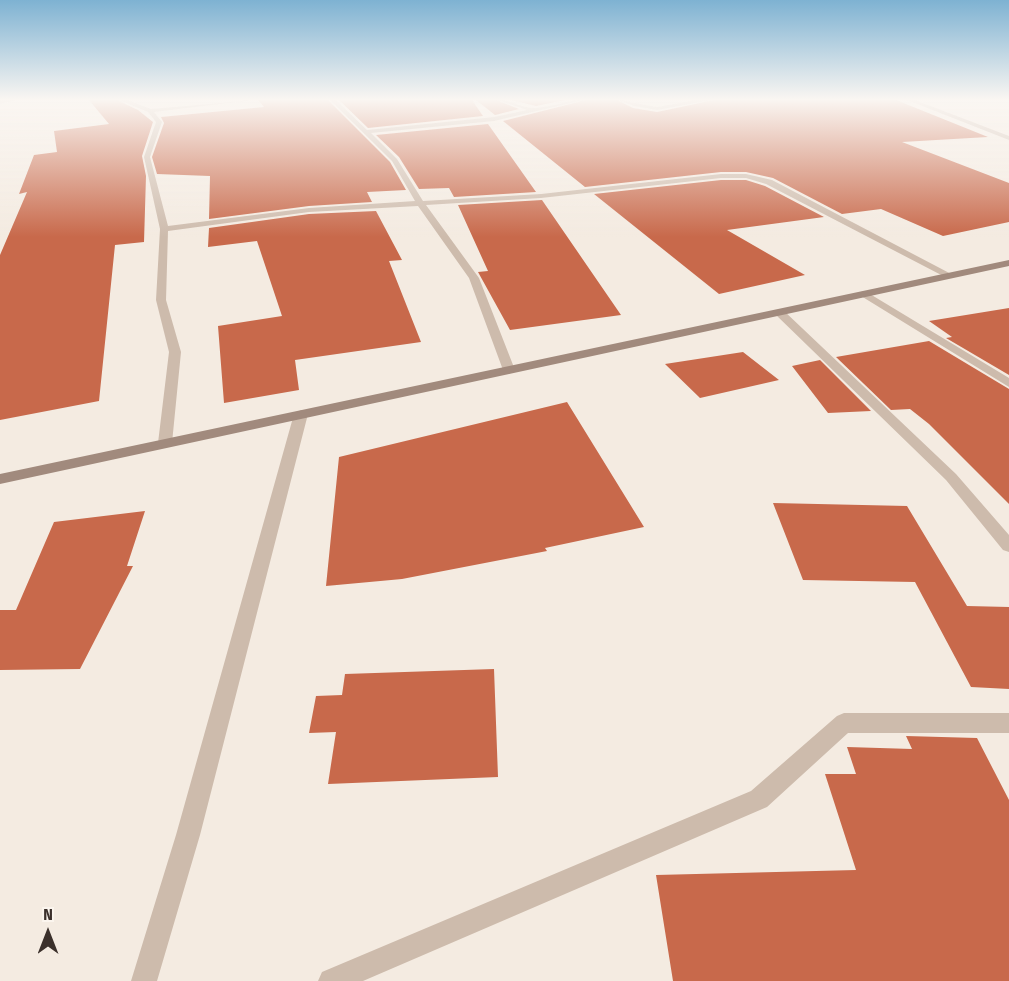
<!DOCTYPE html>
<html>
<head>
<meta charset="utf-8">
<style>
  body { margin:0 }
  #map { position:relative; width:1009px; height:981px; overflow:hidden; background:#f4ebe1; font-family:"Fira Sans Condensed",sans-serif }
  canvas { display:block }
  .north { position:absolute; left:18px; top:903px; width:60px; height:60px; -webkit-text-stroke:4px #fbf5ee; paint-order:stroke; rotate:0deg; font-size:16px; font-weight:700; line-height:24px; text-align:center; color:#3b302b }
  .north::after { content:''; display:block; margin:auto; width:21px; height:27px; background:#3b302b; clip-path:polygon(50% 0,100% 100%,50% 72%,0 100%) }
</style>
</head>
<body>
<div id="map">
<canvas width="1009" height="981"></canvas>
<div class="north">N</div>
</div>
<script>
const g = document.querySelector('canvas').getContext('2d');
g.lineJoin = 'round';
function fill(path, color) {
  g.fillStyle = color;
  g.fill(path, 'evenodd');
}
fill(new Path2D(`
  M89 100H117L138 110 153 122 142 156 146 176 144 242 115 245 99 401 0 420V255L27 192 19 194 34 155 57 152 54 131 109 124Z
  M258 100H328L390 162 406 190 367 192 372 202 309 206 209 219 210 176 157 174 152 157 164 123 161 117 264 107Z
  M339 100H472L483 116 368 128Z
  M476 100H496L519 109 495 115Z
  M511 100H565L536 106Z
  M586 100H617L633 108 657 112 714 100H896L988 137 902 142 1009 183V222L943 236 881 209 842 214 773 178 746 172H721L585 187 503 121Z
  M488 124 536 192 454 197 449 188 419 189 399 157 376 135Z
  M721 180H746L765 186 824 217 727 230 805 275 719 294 594 194Z
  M542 200 621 315 510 330 478 272 488 271 458 205Z
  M376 211 402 260 389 261 421 342 295 360 299 390 224 403 218 326 282 316 257 241 208 247 209 228 309 214Z
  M1009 308V375L946 338 952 337 929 321Z
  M929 341 1009 389V504L929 424 910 409 891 410 836 357Z
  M743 352 779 380 700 398 665 364Z
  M820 360 871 411 828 413 792 366Z
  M567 402 644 527 545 548 547 551 402 579 326 586 339 457Z
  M773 503 907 506 967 606 1009 607V689L971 687 915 582 803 580Z
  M145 511 127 566H133L80 669 0 670V610H16L54 522Z
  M494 669 498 777 328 784 336 732 309 733 316 696 342 695 345 674Z
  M906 736 977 738 1009 800V981H673L656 875 856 870 825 774H856L847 747 912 749Z`), '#c8694b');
fill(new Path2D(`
  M0 100H16L0 104Z
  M119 100H127L151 109 253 100 154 112 162 122 150 157 168 226 309 208 415 201 392 161 330 100H336L367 130 494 117 527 110 498 100C511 100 524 109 536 108 552 107 567 100 584 100L494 121 371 133 397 159 423 201 541 194 721 174H746L772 180 955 276 947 278 766 184 746 178H721L541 198 426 205 479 278 515 370 509 374 503 370 469 278 418 206 309 212 168 231 166 300 181 352 172 443 165 447 158 443 169 352 156 300 160 229 144 157 156 122 148 112Z
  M619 100 657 107 696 100H712L657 110 634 106Z
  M907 100H915L1009 136V140Z
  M865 291 1009 378V387L861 296V292Z
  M779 309 783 310 956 474 1009 535V552L1003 550 946 480 775 314 774 312Z
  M301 410 308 414 200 835 157 981H131L176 835 294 414Z
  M844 713H1009V733H848L767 807 363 981H318L322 972 751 791 837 716Z`), '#cdbbac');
fill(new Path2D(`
  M1009 260V266L0 484V474Z`), '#a18a7d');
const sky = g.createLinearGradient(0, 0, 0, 237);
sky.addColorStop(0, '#7eb2d2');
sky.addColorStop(0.42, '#faf6f2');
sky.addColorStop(1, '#faf6f200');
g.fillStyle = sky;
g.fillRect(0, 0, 1009, 237);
</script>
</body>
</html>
